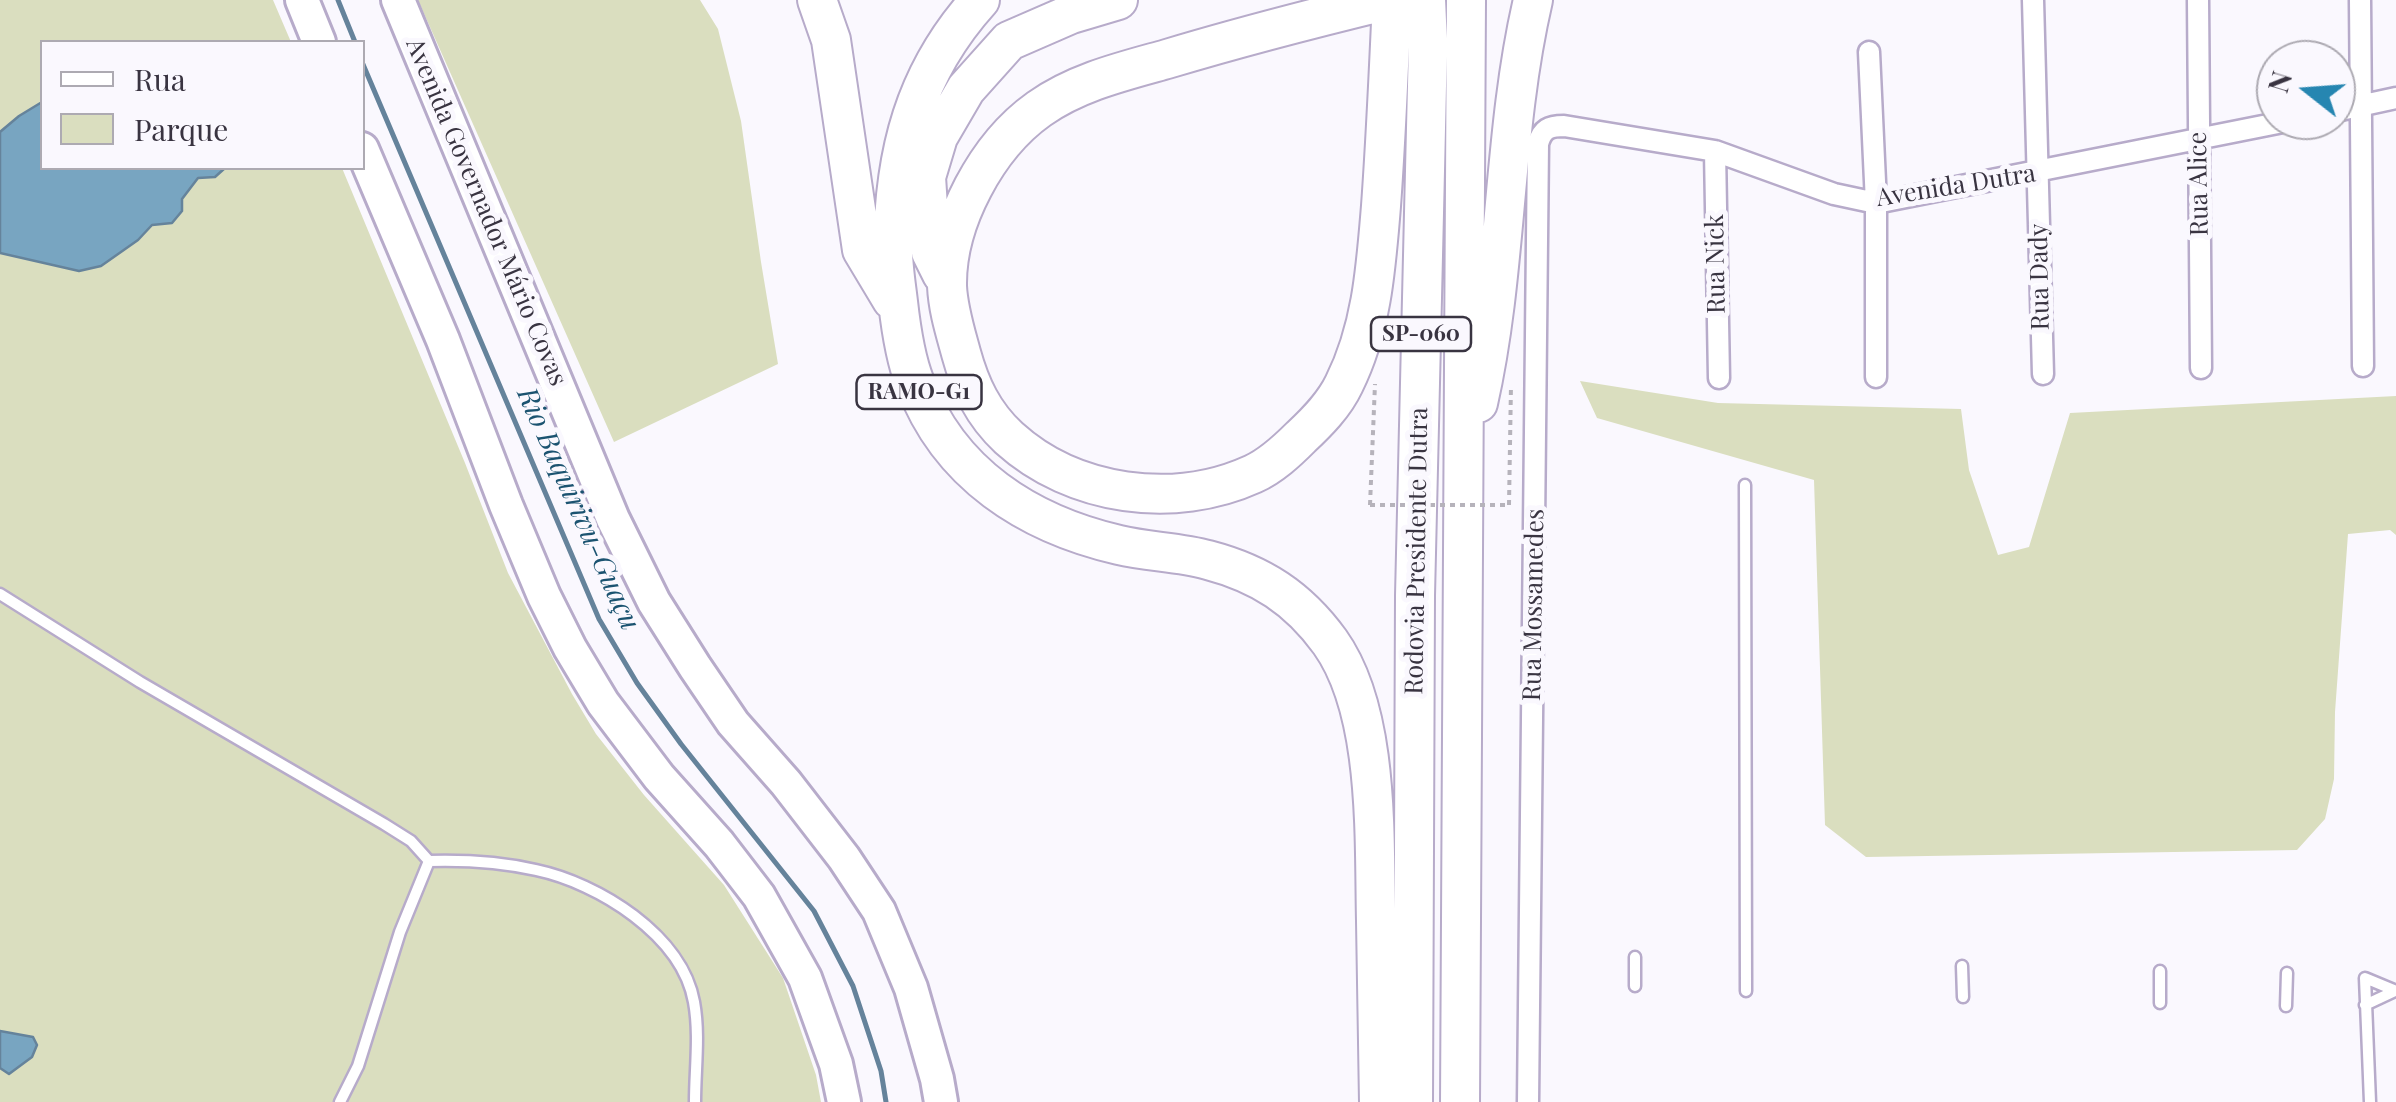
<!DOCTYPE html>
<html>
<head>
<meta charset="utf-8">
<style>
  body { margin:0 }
  #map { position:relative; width:2396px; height:1102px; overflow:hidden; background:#faf8fe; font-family:"Playfair Display",serif }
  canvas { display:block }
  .legend { position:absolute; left:40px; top:40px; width:325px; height:130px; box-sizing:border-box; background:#faf8fe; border:2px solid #adaab2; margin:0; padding:12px 18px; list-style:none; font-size:30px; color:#393441 }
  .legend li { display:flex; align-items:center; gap:20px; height:50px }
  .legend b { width:50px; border:2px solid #adaab2 }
  .north { position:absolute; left:2256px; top:40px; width:100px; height:100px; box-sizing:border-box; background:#faf8fe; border:2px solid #adaab2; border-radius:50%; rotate:287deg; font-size:28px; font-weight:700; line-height:40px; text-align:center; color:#393441 }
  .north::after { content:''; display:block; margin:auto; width:35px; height:45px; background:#2686b1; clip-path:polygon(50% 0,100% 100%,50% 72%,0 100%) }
</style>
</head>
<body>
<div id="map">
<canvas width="2396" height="1102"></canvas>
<ul class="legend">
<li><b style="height:12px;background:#fff"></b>Rua</li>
<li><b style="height:28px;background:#dadebf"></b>Parque</li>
</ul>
<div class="north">N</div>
</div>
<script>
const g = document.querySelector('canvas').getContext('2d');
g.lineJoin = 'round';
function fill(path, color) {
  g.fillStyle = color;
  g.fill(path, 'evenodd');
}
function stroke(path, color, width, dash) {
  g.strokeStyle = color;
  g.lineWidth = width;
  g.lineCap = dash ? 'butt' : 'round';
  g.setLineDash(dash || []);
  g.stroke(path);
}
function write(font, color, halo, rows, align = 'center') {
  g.font = font + ' "Playfair Display",serif';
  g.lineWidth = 10;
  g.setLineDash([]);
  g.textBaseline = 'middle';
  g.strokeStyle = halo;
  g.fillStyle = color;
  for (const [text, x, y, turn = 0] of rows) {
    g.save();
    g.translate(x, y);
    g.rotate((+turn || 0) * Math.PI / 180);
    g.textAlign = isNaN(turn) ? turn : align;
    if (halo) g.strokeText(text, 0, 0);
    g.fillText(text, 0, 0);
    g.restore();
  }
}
fill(new Path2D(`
  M0 0H273L291 42H42V168H342L465 463 508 573 572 694 596 734 644 795 724 885 783 978 816 1075 821 1102H0Z
  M418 0H700L718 29 741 121 761 262 778 364 614 442Z
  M1580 381 1718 403 1961 409 1969 470 1998 555 2029 547 2070 413 2396 396V535L2390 530 2348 534 2335 712 2334 779 2325 819 2297 850 1866 857 1825 825 1814 480 1597 418Z`), '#dadebf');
const water = new Path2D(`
  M42 102V168H225L215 177 198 178 182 199V211L172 223 152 225 138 240 101 266 79 271 0 253V132L19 116Z
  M0 1031 33 1037 37 1045 32 1057 9 1074 0 1068Z`);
fill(water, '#78a5c1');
stroke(water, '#65839b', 2.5);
stroke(new Path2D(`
  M338 0 355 42
  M362 62 599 619 637 683 681 744 814 911 853 986 881 1071 886 1102`), '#65839b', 5);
const lane = new Path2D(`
  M1745 485 1746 991
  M0 594 140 682 384 824 411 841 429 861C465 860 501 862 536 870 598 883 682 935 694 1002 700 1035 695 1069 695 1102
  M1962 966 1963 997
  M1635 986V957
  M2160 1003V971
  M2365 1005 2395 991
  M2286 1006 2287 973
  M340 1102 358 1066 400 932 429 861
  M2370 1102 2365 978 2396 991`);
const street = new Path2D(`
  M2033 0 2043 374
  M2198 0 2201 368
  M2360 0 2363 366
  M1869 52 1876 203V377
  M2336 111 2396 98
  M1715 151 1719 378
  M1528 1102 1538 144C1542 129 1549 126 1564 126L1715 151 1834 194 1876 203 2293 120`);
const primary = new Path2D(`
  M302 0 319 42
  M398 0 613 519 654 602 695 667 733 723 786 783 844 858 879 911 911 988 937 1079 941 1102
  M362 149 443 340 506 505 544 596 570 648 603 703 659 777 719 844 759 896 805 978 836 1064 844 1102`);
const highway = new Path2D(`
  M817 0 831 40 862 250 892 300
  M980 0C914 73 894 153 893 250 893 267 896 285 898 302 901 329 905 358 915 383 949 474 1028 524 1119 545 1148 552 1179 552 1208 560 1261 574 1298 598 1330 642 1380 712 1374 837 1376 921 1377 981 1378 1042 1379 1102
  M1388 0C1314 18 1240 37 1167 59 1124 71 1077 82 1039 109 987 146 946 222 947 286 948 309 955 331 961 353 970 386 983 414 1009 438 1073 496 1174 510 1253 474 1271 466 1287 451 1301 437 1317 422 1334 405 1344 384 1372 328 1376 267 1381 206 1386 137 1389 69 1392 0
  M942 274 931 252 926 177 938 137 966 89 1009 41 1071 14 1118 0
  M1478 403C1508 271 1502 133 1533 0
  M1413 1102 1415 596 1428 43 1426 0
  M1460 1102 1466 0`);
stroke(lane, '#b7abca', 15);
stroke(street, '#b7abca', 25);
stroke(primary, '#b7abca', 38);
stroke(highway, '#b7abca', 42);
stroke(new Path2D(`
  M1370 505 1375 384
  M1509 505 1511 385`), '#b6b3bb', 4, [5, 5]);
stroke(lane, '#fff', 10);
stroke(street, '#fff', 20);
stroke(primary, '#fff', 32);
stroke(highway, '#fff', 38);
stroke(new Path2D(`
  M1370 505H1509`), '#b6b3bb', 4, [5, 5]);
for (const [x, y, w] of [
  [1421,334,100],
  [919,392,125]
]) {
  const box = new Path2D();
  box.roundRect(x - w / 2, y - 17, w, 34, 8);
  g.fillStyle = '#faf8fe';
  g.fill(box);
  stroke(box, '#393441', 2.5);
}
write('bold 22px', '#393441', null, [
  ["SP-060",1421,334],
  ["RAMO-G1",919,392]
]);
write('25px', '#393441', '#faf8fe', [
  ["Rua Alice",2199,184,-91],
  ["Avenida Dutra",1956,186,-9],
  ["Avenida Governador Mário Covas",486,212,67],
  ["Rua Nick",1716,264,-91],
  ["Rua Dady",2040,277,-91],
  ["Rodovia Presidente Dutra",1417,551,-89],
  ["Rua Mossamedes",1534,605,-89]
]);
write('italic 28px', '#1b5370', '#faf8fe', [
  ["Rio Baquirivu-Guaçu",578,509,66]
]);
</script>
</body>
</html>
